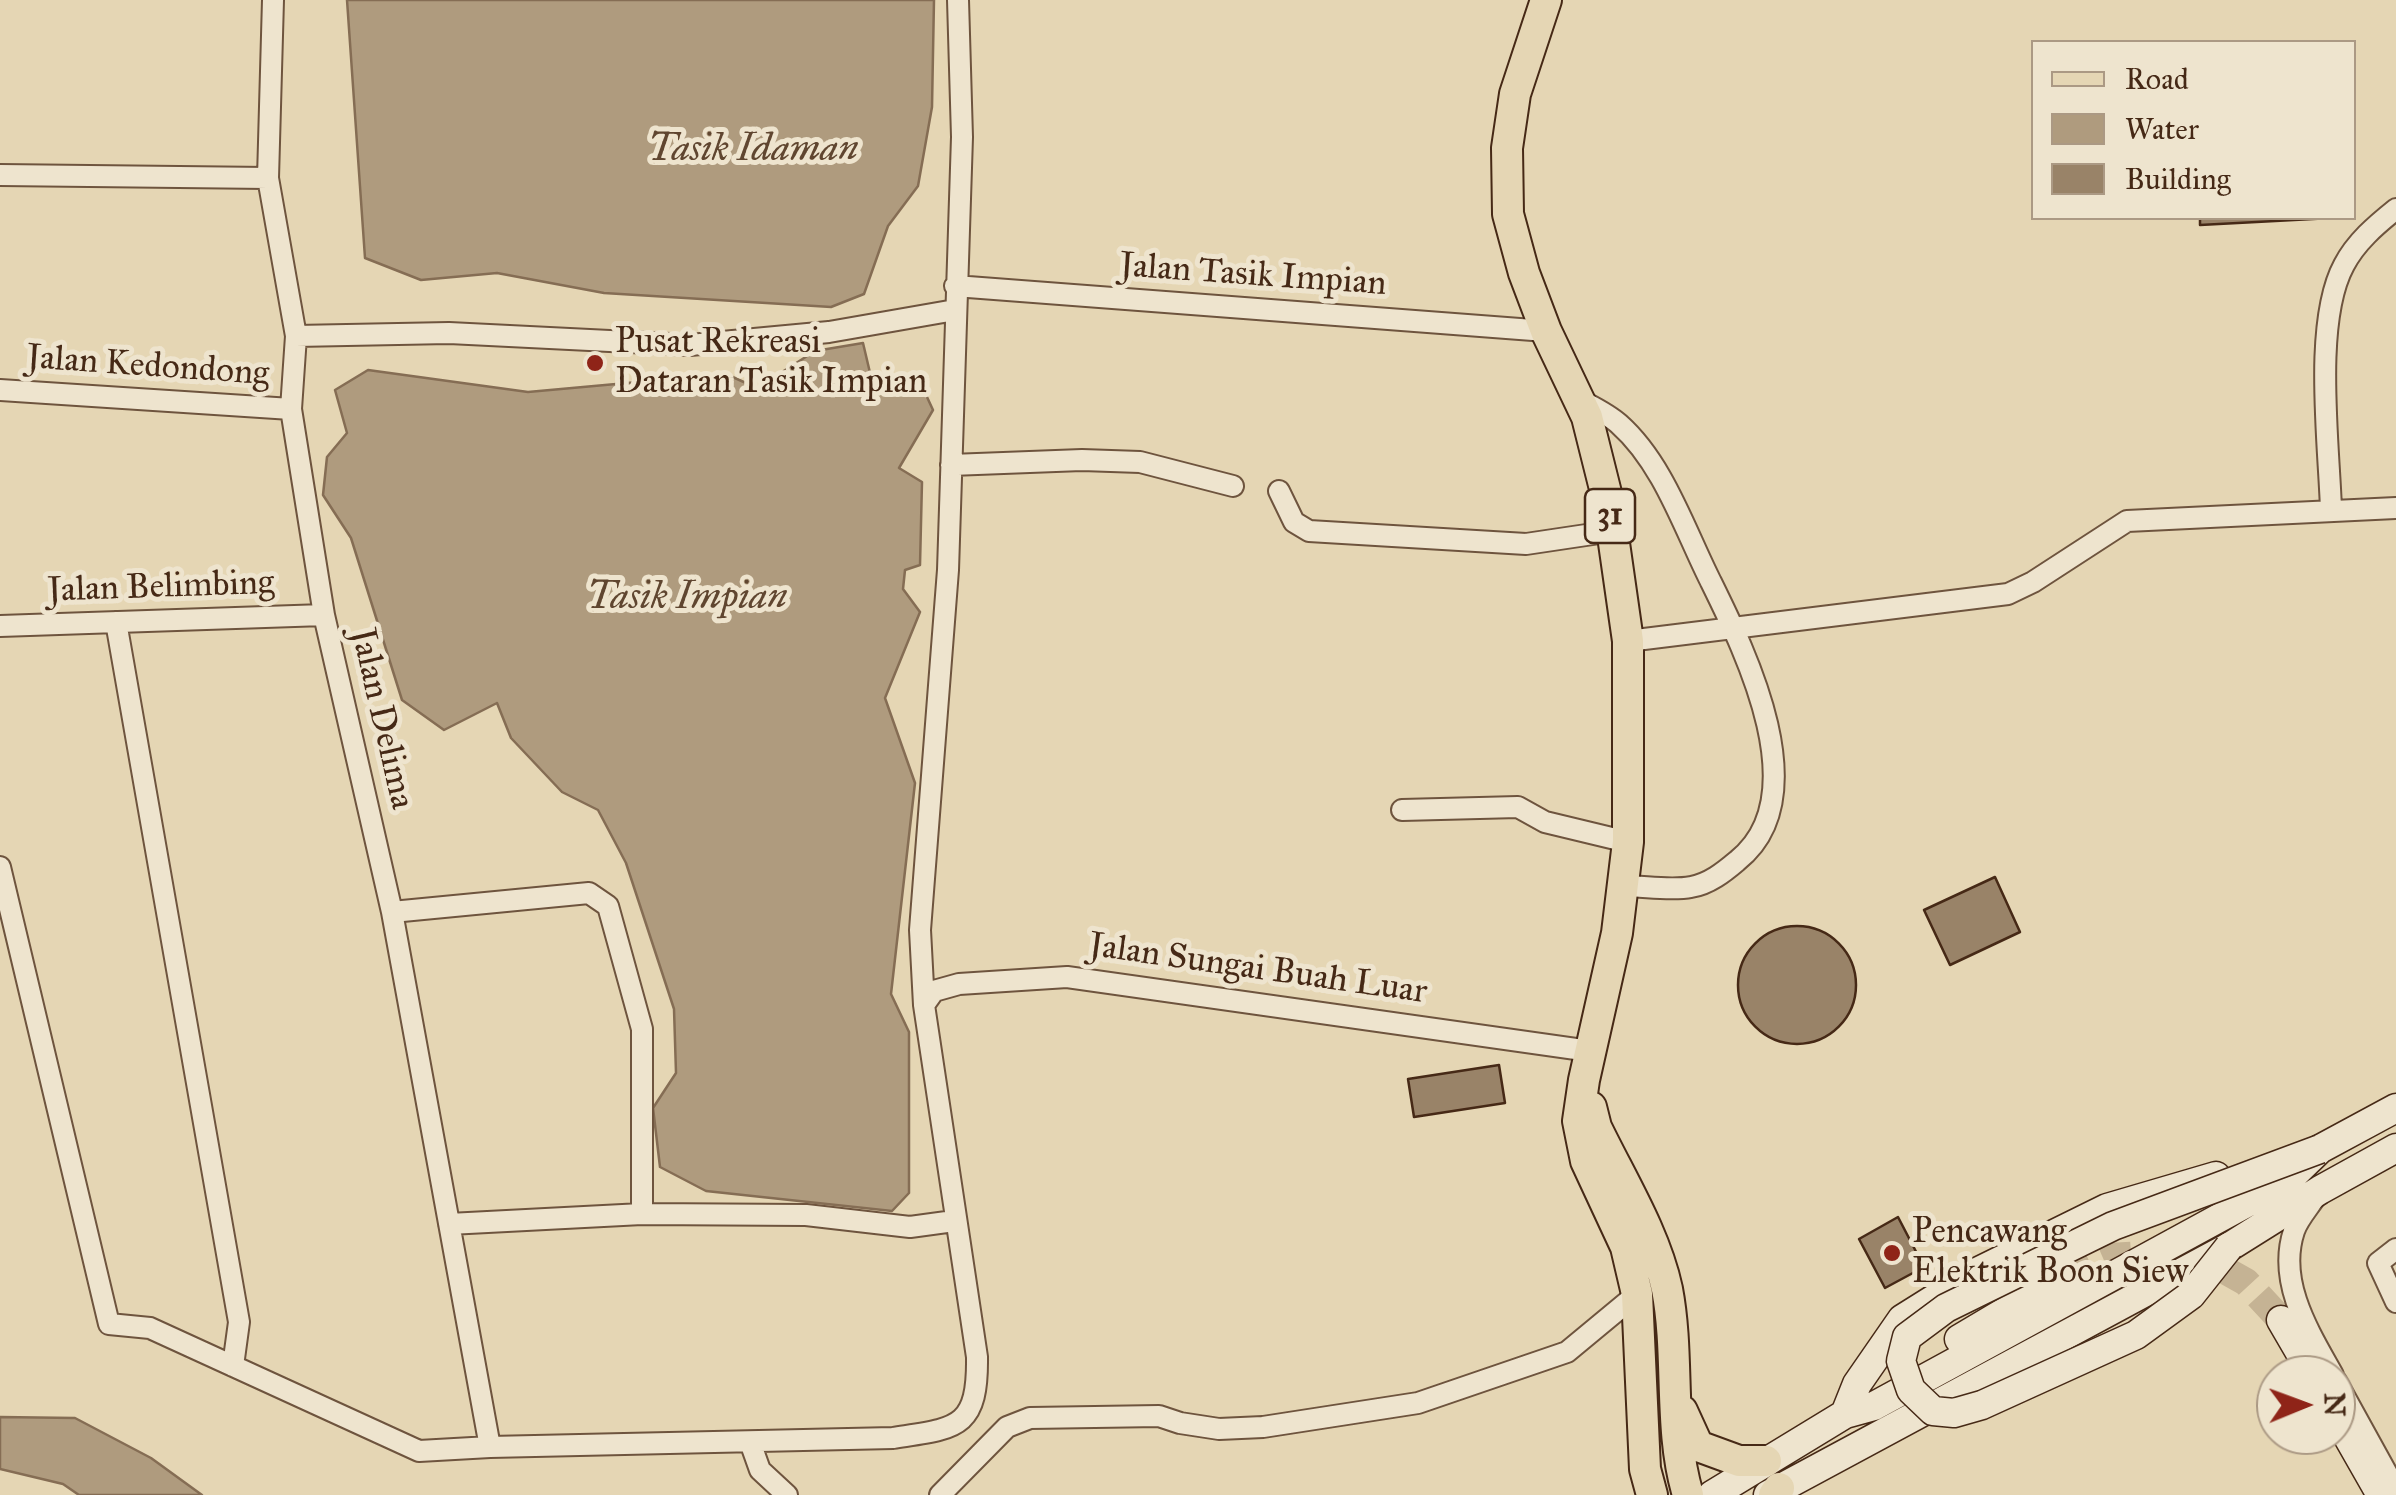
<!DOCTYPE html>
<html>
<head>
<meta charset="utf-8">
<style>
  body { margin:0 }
  #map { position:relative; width:2396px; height:1495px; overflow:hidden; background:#e5d6b4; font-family:"IM FELL Great Primer",serif }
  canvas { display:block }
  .legend { position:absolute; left:2031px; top:40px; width:325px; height:180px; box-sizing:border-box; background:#eee4ce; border:2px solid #ab9984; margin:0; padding:12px 18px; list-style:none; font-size:30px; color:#462916 }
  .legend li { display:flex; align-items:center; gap:20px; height:50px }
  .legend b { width:50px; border:2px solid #ab9984 }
  .north { position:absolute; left:2256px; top:1355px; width:100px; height:100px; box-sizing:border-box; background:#eee4ce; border:2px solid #ab9984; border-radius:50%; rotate:89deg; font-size:28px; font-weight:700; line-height:40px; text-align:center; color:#462916 }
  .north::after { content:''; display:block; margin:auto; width:35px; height:45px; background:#8f2418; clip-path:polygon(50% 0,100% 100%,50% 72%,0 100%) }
</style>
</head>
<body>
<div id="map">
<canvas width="2396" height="1495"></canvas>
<ul class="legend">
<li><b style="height:12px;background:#e5d6b4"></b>Road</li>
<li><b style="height:28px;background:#af9b7e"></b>Water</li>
<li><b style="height:28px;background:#998368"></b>Building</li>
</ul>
<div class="north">N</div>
</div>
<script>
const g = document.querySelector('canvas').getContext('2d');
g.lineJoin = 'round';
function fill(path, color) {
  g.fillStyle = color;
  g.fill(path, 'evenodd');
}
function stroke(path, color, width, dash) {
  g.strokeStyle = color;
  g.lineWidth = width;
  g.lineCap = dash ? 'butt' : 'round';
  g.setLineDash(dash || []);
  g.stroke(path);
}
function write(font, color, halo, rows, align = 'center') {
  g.font = font + ' "IM FELL Great Primer",serif';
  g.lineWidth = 10;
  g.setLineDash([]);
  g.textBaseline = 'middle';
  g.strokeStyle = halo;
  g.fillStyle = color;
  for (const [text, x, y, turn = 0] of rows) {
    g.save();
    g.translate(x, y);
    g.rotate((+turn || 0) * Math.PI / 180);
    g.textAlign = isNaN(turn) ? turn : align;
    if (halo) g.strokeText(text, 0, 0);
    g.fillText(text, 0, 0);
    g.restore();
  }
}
const water = new Path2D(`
  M347 0H934L932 107 918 186 888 226 864 294 831 307 604 293 497 273 421 280 365 258Z
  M863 343 871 377 921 384 933 410 899 468 922 482 920 565 905 570 903 589 920 612 885 698 915 783 891 994 909 1032V1193L892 1211 706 1191 660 1167 653 1108 676 1073 674 1009 626 863 598 810 562 792 511 738 497 703 444 730 402 700 351 538 323 495 327 457 347 433 335 390 368 370 528 392 726 374 757 388 815 351Z
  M0 1417 75 1418 151 1458 202 1495H79L63 1484 0 1469Z`);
fill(water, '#af9b7e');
stroke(water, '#856d54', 2.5);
const building = new Path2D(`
  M2200 218H2332L2200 225Z
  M1995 877 2020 932 1950 965 1924 910Z
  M1738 985a59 59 0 1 1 118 0a59 59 0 1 1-118 0Z
  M1499 1065 1505 1103 1414 1117 1408 1079Z
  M1898 1217 1924 1267 1885 1288 1859 1239Z`);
fill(building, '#998368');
stroke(building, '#462916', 2.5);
stroke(new Path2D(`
  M2065 1276 2109 1257 2161 1254 2203 1258 2246 1282 2281 1320`), '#c5b394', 28, [28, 14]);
const minor = new Path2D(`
  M273 0 268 178 296 336 291 409 324 615 392 912 490 1447
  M0 175 268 178
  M955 286 1546 331
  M296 336 449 333 690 345 829 332 955 310
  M0 390 291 409
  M1580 400C1593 407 1608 414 1619 424 1663 463 1684 528 1710 580 1745 651 1818 797 1737 861 1724 872 1709 884 1691 887 1670 891 1645 886 1623 886
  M951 465 1082 460 1140 462 1233 486
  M1279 491 1294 522 1309 531 1526 544 1613 531
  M2331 510C2329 444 2313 322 2344 265 2356 242 2376 225 2396 209
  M116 622 239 1322 233 1366
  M0 626 324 615
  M1628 641 2008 594 2033 582 2127 521 2396 508
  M1402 810 1518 807 1545 822 1628 842
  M0 867 109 1324 150 1328 419 1451 490 1447 893 1438C956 1428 978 1430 977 1357L924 1005 920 930 948 570 962 137 958 0
  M392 912 589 893 608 906 642 1029V1214
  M924 1005 934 991 959 984 1067 977 1590 1051
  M2316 1196C2309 1207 2298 1219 2294 1231 2277 1282 2309 1332 2333 1375
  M449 1224 642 1214 806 1215 910 1227 954 1221
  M2396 1249 2378 1263 2396 1302
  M2336 1381 2396 1490
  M750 1442 760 1470 787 1495
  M940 1495 1007 1427 1030 1418 1159 1416 1180 1423 1219 1429 1263 1427 1418 1403 1567 1352 1637 1294`);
const secondary = new Path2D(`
  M2281 1320 2313 1375
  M1959 1339 2065 1276
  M1845 1414 1857 1384 1902 1319 1977 1272 2107 1208 2216 1176
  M2336 1416 2381 1495
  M1712 1495 1845 1414 1874 1406 2287 1181 2320 1149 2396 1108
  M1768 1495 2229 1247 2320 1190 2396 1148`);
const primary = new Path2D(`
  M1546 0 1515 94 1507 148 1508 214 1524 273 1546 331 1587 417 1608 501 1628 641V842L1617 933 1584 1080 1578 1121 1586 1161 1626 1247 1637 1294 1645 1469 1652 1495
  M1591 1107 1596 1127C1621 1179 1655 1233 1667 1289 1680 1357 1668 1428 1688 1495
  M1682 1411 1698 1446 1739 1461H1766
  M1774 1495 1779 1488`);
stroke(minor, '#6e543e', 24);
stroke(secondary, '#462916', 31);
stroke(primary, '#462916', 34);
stroke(minor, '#eee4ce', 20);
stroke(secondary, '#eee4ce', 28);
stroke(primary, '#e5d6b4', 30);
const secondaryBridge = new Path2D(`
  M2229 1247 2191 1295 2136 1335 1982 1405 1954 1413 1933 1411 1911 1390 1901 1361 1907 1337 1946 1308 2113 1226 2320 1149`);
stroke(secondaryBridge, '#462916', 31, []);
stroke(secondaryBridge, '#eee4ce', 28);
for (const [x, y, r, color] of [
  [595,363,10,"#8f2418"],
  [1892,1253,10,"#8f2418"]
]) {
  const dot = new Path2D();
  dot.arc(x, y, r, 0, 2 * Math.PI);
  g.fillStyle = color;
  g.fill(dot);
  stroke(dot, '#eee4ce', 4);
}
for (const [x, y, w] of [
  [1610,516,50]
]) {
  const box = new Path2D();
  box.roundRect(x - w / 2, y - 27, w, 54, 8);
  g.fillStyle = '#eee4ce';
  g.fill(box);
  stroke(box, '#462916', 2.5);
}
write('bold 32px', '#462916', null, [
  ["31",1610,516]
]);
write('35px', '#462916', '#eee4ce', [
  ["Jalan Tasik Impian",1253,276,4],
  ["Jalan Kedondong",148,367,4],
  ["Jalan Belimbing",161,588,-2],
  ["Jalan Delima",381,719,77],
  ["Jalan Sungai Buah Luar",1258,970,8]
]);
write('35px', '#462916', '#eee4ce', [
  ["Pusat Rekreasi",615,343],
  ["Dataran Tasik Impian",615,383],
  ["Pencawang",1912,1233],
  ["Elektrik Boon Siew",1912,1273]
], 'left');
write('italic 38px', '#604630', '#eee4ce', [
  ["Tasik Idaman",753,151],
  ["Tasik Impian",687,599]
]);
</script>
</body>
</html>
